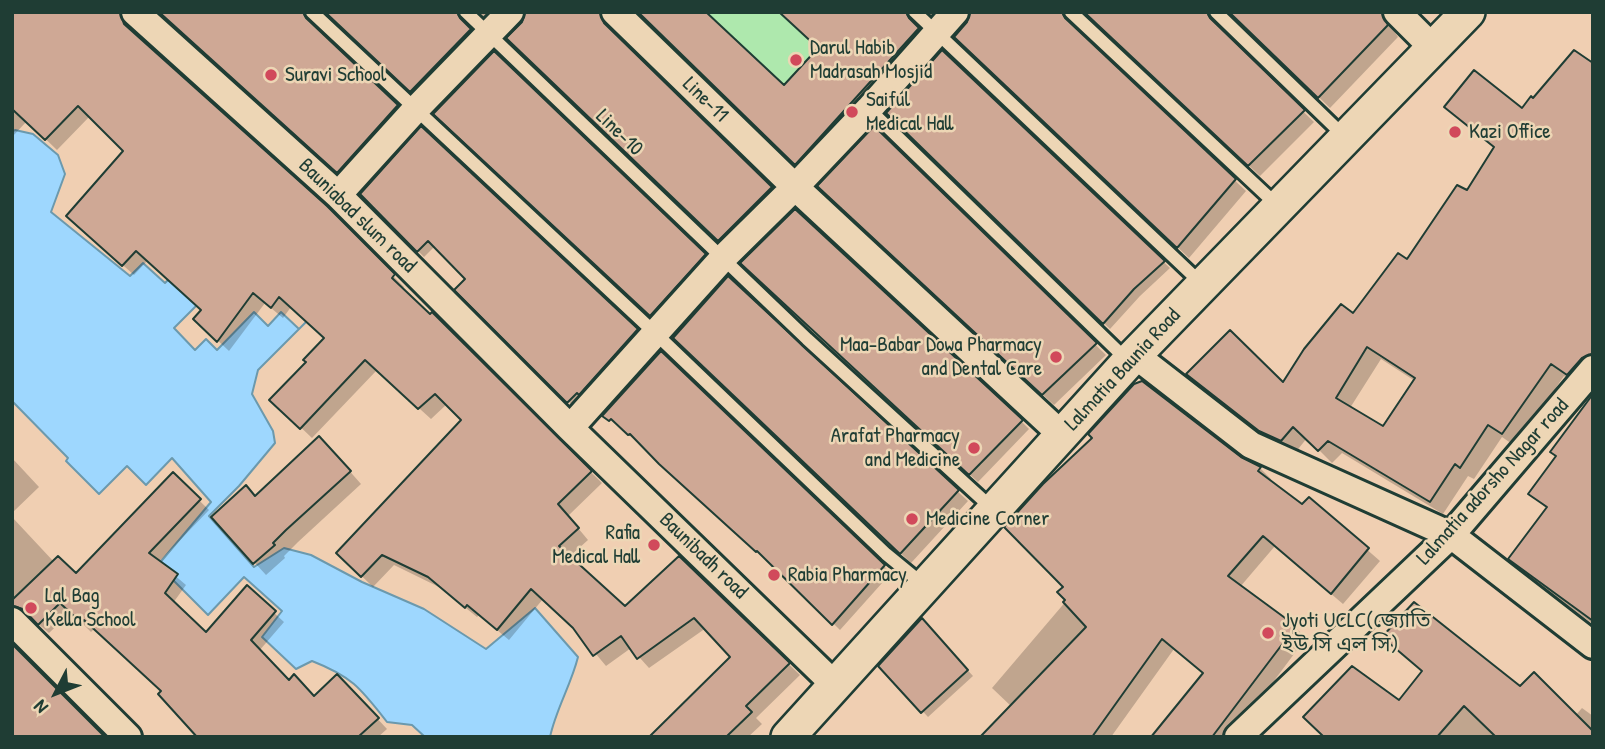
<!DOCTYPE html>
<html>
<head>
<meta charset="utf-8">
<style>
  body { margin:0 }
  #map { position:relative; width:1605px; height:749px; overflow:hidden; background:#f0cfb2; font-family:"Patrick Hand",sans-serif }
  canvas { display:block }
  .frame { position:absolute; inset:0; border:14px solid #1f3d34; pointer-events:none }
  .north { position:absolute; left:21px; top:658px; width:70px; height:70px; -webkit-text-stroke:5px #edd6b5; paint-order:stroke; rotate:228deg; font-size:19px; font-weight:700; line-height:28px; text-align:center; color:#1f3d34 }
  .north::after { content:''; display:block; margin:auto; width:24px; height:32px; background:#1f3d34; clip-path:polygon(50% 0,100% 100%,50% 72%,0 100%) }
</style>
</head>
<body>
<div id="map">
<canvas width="1605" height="749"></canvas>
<div class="frame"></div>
<div class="north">N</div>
</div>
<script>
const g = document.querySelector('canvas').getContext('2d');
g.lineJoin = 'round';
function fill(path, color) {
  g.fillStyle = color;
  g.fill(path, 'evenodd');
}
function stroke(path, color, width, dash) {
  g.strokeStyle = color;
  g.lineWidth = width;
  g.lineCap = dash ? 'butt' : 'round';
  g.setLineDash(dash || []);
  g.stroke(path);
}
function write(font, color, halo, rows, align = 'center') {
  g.font = font + ' "Patrick Hand","Noto Sans Bengali",sans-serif';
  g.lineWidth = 5;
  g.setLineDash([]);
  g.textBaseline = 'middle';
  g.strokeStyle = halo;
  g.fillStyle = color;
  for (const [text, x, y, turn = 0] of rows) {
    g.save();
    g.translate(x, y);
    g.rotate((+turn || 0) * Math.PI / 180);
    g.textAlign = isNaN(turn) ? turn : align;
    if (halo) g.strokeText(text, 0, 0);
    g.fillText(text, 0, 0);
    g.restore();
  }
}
fill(new Path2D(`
  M671 12H912L915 15 831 105 850 124 821 155 670 14Z`), '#aee8ad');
const water = new Path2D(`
  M15 130 33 134 58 155 65 174 51 212 130 276 143 263 165 283 226 221 232 270 174 328 195 350 206 339 217 350 254 312 268 326 281 312 299 329 328 300 258 370 252 394 273 431 275 443 239 486 209 516 254 567 284 548 311 555 362 582 424 609 486 649 535 608 578 657C571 685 556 709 550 737H425L412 725 387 722C361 689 353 677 312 661L296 669 262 637 282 611 244 577 208 615 158 565 211 502 172 458 146 485 127 466 99 494 66 461 68 458 12 401V132Z`);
fill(water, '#9ed7fe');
stroke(water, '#6b99ad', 2);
fill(new Path2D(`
  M12 12H134L130 21 131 30 326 208 404 287 402 289 430 317 432 315 602 483 568 516 588 540 569 557 625 608 679 558 800 675 756 718 762 724 748 737H651L732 657 706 628 649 668 631 648 606 666 576 630 543 599 509 640 479 615 477 617 441 588 394 565 373 587 338 553 463 420 447 404 431 419 377 370 312 438 272 400 308 362 326 338 291 307 283 318 265 303 229 351 195 319 203 311 148 260 134 275 80 227 126 151 90 116 57 150 27 121 12 137Z
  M160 12H509L496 26 481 14 471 16 468 28 481 41 423 102 331 16 326 14 317 16 314 23 316 30 408 117 349 182Z
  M527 12H615L610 21 611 30 614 36 782 199 730 251 509 38 523 24Z
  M640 12 784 88 820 48 798 12H954L943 25 930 14 920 16 917 28 929 40 807 174Z
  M972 12H1396L1392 19V28L1398 37 1330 108 1235 16 1226 14 1220 17 1218 26 1220 31 1314 122 1260 176 1090 16 1081 14 1075 18 1073 26 1075 30 1246 191 1189 258 967 48 968 23Z
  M942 53 1170 268 1140 296 1110 329 889 113Z
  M494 54 710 261 657 321 436 114Z
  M1593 65V375L1581 387 1564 376 1515 446 1502 437 1474 479 1468 476 1443 514 1342 453 1332 463 1307 438 1295 453 1274 444 1201 387 1188 374 1284 384 1407 261 1467 193 1495 149 1446 107 1522 110ZM1381 359 1415 381 1383 428 1350 408Z
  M422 129 643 336 575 408 457 290 467 279 435 246 424 257 362 194Z
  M874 129 1106 355 1054 405 830 197Z
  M751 271 1021 421 1029 429 978 482Z
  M675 338 957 491 968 501 911 563Z
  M661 353 891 573 840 630 765 556 763 557 668 470 638 439 636 441 605 415Z
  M1593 398V624L1523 572 1510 559 1548 510 1530 494 1557 457 1552 452Z
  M331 450 361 484 298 542 284 556 285 558 266 575 213 517 256 498Z
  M12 458 39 487 12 513Z
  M1240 459 1260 468 1271 479 1269 482 1303 507 1309 499 1380 561 1343 604 1275 546 1240 587 1295 627 1306 638 1232 737H1153L1204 674 1174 649 1111 737H983L1012 707 992 688 1067 600Z
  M173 475 209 510 159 562 186 585 173 603 206 634 247 588 284 622 259 651 289 682 314 698 347 686 387 729 378 737H199L163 691 95 628 91 632 71 612 49 633 28 615H19L12 618V517L55 563 76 576Z
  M927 626 973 676 928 717 881 666Z
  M1384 637 1520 689 1575 716 1582 708 1593 716V737H1326L1399 703 1423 672Z`), '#0003');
const building = new Path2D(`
  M12 12H120L124 24 327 206 395 274 392 278 430 314 432 312 592 471 558 504 579 528 559 546 625 606 679 556 790 663 746 706 752 712 726 737H649L730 657 694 618 637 659 621 636 593 656 573 628 531 589 497 630 467 605 465 608 428 577 382 555 361 577 336 553 461 420 435 394 418 409 365 360 300 429 269 400 306 362 303 360 324 338 279 297 271 308 253 293 217 342 193 319 201 310 136 251 122 266 66 216 123 151 78 106 45 140 12 109Z
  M159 12H303L306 18 398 105 337 173Z
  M325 12H457L460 18 471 29 410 92Z
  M525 12H600L604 23 772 187 718 241 506 38 522 22Z
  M638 12H706L784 85 818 48 779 12H906L909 18 919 28 795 165Z
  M970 12H1062L1065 18 1236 179 1177 248 954 37 967 22Z
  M1084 12H1207L1210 18 1305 110 1248 166Z
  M1229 12H1382L1388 25 1318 98Z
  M942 50 1165 261 1134 289 1103 324 886 113Z
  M1574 50 1593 63V354L1582 358 1567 375 1551 364 1502 434 1488 425 1460 468 1455 464 1430 502 1328 441 1318 451 1293 427 1281 441 1259 431 1186 374 1230 330 1283 382 1304 349 1341 304 1353 313 1398 253 1407 259 1457 185 1467 190 1494 147 1444 107 1474 70 1522 108 1531 96 1533 98ZM1367 347 1415 378 1383 426 1336 398Z
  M494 51 706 254 650 316 433 114Z
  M421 126 638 329 579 395 577 393 567 403 454 290 465 279 428 241 417 252 360 194Z
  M874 126 1097 343 1042 395 817 186Z
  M795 209 1023 420 969 475 740 263Z
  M728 276 959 490 900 554 673 338Z
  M661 351 885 565 832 625 757 551 756 552 659 464 630 434 628 435 611 419 609 421 602 416Z
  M1142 381 1241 457 1261 467 1258 471 1302 504 1309 497 1369 548 1331 594 1263 536 1228 576 1296 626 1212 737H1151L1203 673 1162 639 1092 737H980L1086 627 1063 602 1065 600 1057 592 1063 587 1004 527 1043 484 1092 438 1088 434 1134 384Z
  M1593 394V621L1508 559 1547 507 1528 494 1556 456 1550 452Z
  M319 436 351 471 286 530 273 543 275 545 253 564 211 517 246 485 255 496Z
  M173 472 201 499 149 553 178 574 165 593 206 632 247 585 276 611 251 640 289 680 294 674 314 696 337 674 379 718 358 737H197L158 694 161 691 84 620 81 623 60 603 38 625 23 609 12 606V600L58 556 76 573Z
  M1414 602 1520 686 1534 672 1593 731V737H1496L1464 706 1437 737H1324L1303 717 1352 666 1399 700 1422 671 1382 637Z
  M922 618 968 670 921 713 878 666Z
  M12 644 105 737H12Z`);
fill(building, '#cfa895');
stroke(building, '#1f3d34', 2);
const service = new Path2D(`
  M312 12 655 333 886 554 925 586
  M466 12 807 339 994 510
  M915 12 1203 285
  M1071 12 1279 207
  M1216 12 1344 136
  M869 109 1128 361`);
const minor = new Path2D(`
  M135 12 338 195 570 428 835 685
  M615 12 795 187 1062 435
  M1397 12 1433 48
  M338 195 415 110 510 12
  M1135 355 1251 445 1451 535 1593 645
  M570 428 723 258 795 187 869 109 955 12
  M12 621 128 737
  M1238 737 1451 535 1593 369`);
const tertiary = new Path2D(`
  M788 737 1128 362 1468 12`);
stroke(service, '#1f3d34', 18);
stroke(minor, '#1f3d34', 32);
stroke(tertiary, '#1f3d34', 38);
stroke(service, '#edd6b5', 12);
stroke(minor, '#edd6b5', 26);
stroke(tertiary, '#edd6b5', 33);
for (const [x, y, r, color] of [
  [796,60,7,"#d1495b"],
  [271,75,7,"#d1495b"],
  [852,112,7,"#d1495b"],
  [1455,132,7,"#d1495b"],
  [1056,357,7,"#d1495b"],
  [974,448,7,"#d1495b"],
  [912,519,7,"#d1495b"],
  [654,545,7,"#d1495b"],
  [774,575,7,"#d1495b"],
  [31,608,7,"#d1495b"],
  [1268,633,7,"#d1495b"]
]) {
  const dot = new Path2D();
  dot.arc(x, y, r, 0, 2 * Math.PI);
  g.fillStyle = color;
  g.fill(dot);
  stroke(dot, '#edd6b5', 2.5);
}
write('21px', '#1f3d34', '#edd6b5', [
  ["Darul Habib",810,48],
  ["Madrasah Mosjid",810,72],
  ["Suravi School",285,75],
  ["Saiful",866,100],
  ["Medical Hall",866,124],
  ["Kazi Office",1469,132],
  ["Maa-Babar Dowa Pharmacy",1042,345,"right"],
  ["and Dental Care",1042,369,"right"],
  ["Arafat Pharmacy",960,436,"right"],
  ["and Medicine",960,460,"right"],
  ["Medicine Corner",926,519],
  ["Rafia",640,533,"right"],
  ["Medical Hall",640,557,"right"],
  ["Rabia Pharmacy",788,575],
  ["Lal Bag",45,596],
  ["Kella School",45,620],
  ["Jyoti UCLC(জ্যোতি",1282,621],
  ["ইউ সি এল সি)",1282,645]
], 'left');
write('21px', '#1f3d34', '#edd6b5', [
  ["Line-11",705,100,44],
  ["Line-10",619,133,44],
  ["Bauniabad slum road",357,216,44],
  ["Lalmatia Baunia Road",1123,370,-47],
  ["Lalmatia adorsho Nagar road",1493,482,-48],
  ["Baunibadh road",703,556,44]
]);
</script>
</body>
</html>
